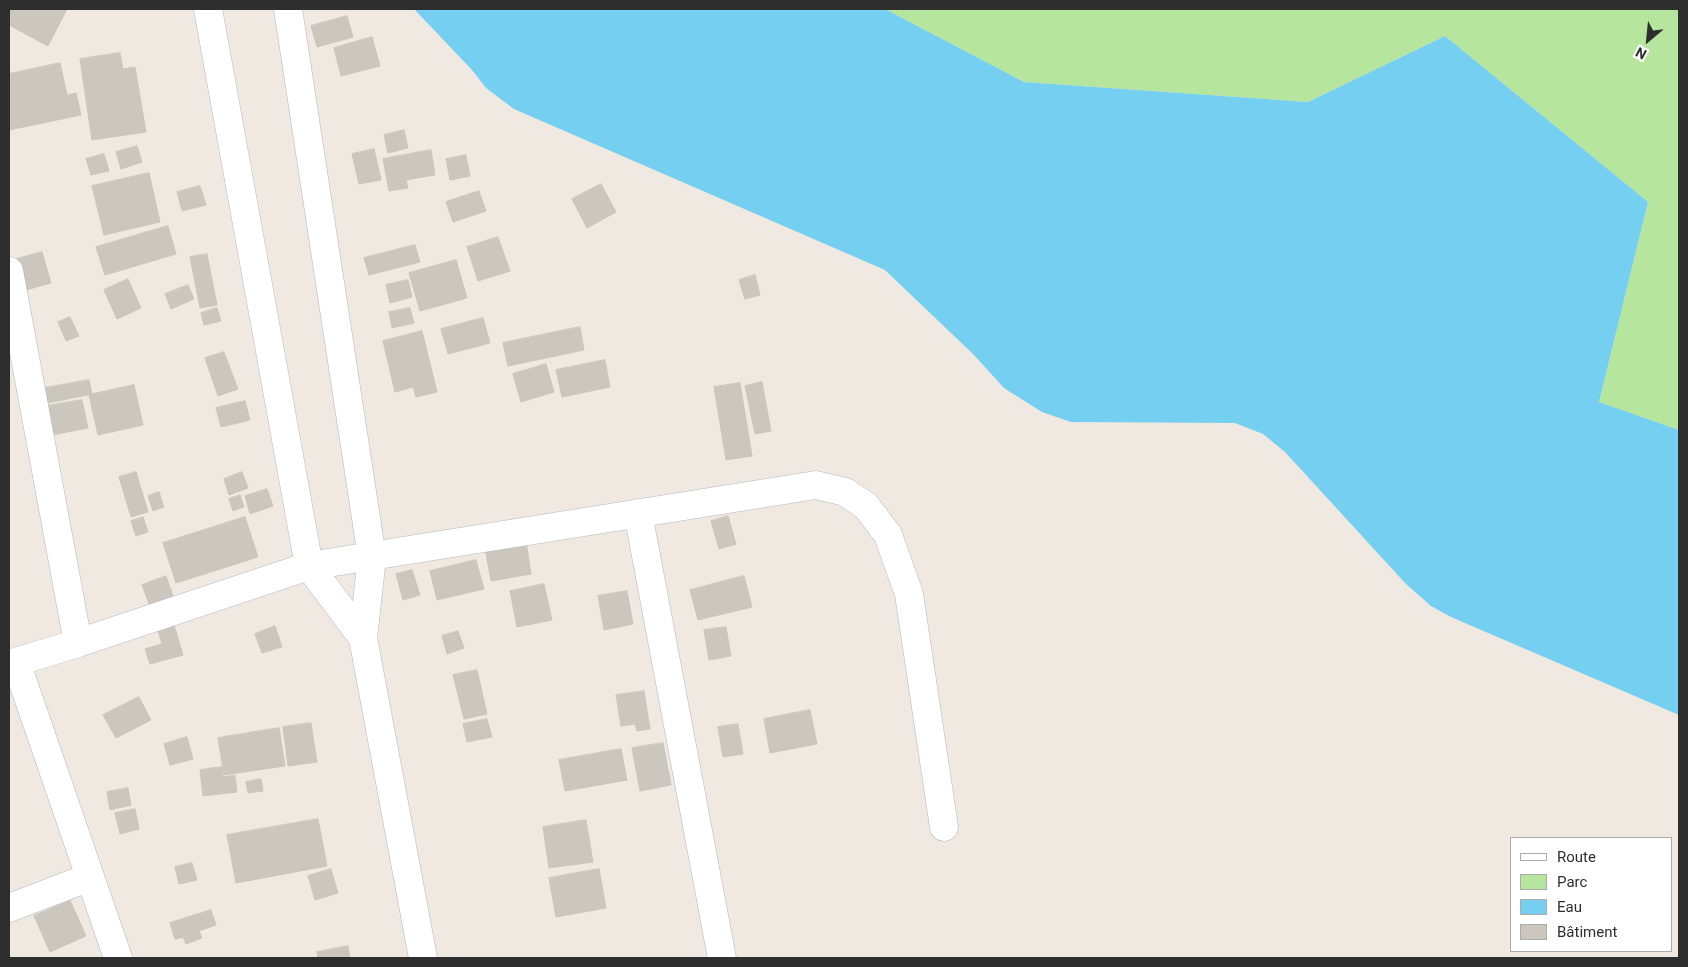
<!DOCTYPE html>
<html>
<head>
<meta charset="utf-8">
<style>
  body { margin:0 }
  #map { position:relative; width:1688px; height:967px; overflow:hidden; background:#efe9e1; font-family:Roboto,sans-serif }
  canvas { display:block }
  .frame { position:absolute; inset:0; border:10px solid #2e2e2e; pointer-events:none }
  .legend { position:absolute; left:1510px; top:837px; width:162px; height:115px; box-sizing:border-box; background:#fff; border:1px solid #ababab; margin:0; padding:6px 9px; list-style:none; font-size:15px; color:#2e2e2e }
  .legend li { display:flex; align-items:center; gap:10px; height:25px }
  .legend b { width:25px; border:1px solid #ababab }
  .north { position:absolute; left:1623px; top:15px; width:50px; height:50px; -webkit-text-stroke:4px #fff; paint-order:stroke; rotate:208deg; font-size:14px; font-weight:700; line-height:20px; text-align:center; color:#2e2e2e }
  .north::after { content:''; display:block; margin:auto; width:18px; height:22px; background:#2e2e2e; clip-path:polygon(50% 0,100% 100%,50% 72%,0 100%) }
</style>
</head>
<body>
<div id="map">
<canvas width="1688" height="967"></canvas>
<div class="frame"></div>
<ul class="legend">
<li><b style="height:6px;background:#fff"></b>Route</li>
<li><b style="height:14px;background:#b6e59e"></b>Parc</li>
<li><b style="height:14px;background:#75cff0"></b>Eau</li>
<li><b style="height:14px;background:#cbc7bf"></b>Bâtiment</li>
</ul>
<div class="north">N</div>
</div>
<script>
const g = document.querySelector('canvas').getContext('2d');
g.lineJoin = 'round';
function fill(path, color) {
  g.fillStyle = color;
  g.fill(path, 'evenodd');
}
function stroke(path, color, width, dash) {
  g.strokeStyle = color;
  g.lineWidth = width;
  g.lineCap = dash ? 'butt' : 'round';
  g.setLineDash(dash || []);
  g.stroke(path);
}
fill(new Path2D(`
  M885 9H1679V430L1599 402 1648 202 1445 36 1308 102 1024 82Z`), '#b6e59e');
fill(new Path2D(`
  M414 9H885L1024 82 1308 102 1445 36 1648 202 1599 402 1679 430V715L1451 617 1431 606 1406 584 1285 452 1263 434 1235 423 1071 422 1042 412 1004 388 974 355 885 270 514 109 486 88 472 70Z`), '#75cff0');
const building = new Path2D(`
  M9 9H67L48 46 9 25Z
  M347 16 353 37 317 47 311 26Z
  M372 37 380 66 341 76 334 48Z
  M120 53 123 69 135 67 146 132 92 140 80 59Z
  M60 63 67 95 76 93 81 115 9 130V74Z
  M404 130 408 148 388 153 384 135Z
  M137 146 142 162 121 169 116 152Z
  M374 149 381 180 359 184 352 154Z
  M431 150 435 175 406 180 408 188 389 191 383 159Z
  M104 154 109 171 91 175 86 159Z
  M466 155 470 176 450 180 446 159Z
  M149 173 160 222 104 235 92 186Z
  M601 184 616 212 587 228 572 199Z
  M200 186 206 205 182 211 177 192Z
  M479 191 486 211 453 222 446 202Z
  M168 226 176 254 105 275 96 247Z
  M498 237 510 271 478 281 467 247Z
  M415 245 420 262 369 275 364 258Z
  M42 252 51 283 26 290 17 259Z
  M207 254 217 305 200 308 190 257Z
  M456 260 467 298 420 311 409 273Z
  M755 275 760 295 745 299 739 280Z
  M128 279 141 308 117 319 104 290Z
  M408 280 412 297 390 303 386 285Z
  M188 285 194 299 171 309 165 294Z
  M217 308 221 321 204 325 201 313Z
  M410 308 414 323 392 328 389 312Z
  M70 317 79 336 66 341 58 322Z
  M483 318 490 343 448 354 441 329Z
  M580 327 584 350 508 366 503 343Z
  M422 331 437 392 416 397 413 387 395 392 383 341Z
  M224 352 238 389 218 396 205 358Z
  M605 360 610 387 562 397 556 370Z
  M546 364 554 392 521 402 513 374Z
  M89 380 92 394 48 403 45 388Z
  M762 382 771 431 755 434 745 386Z
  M740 383 752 456 726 460 714 387Z
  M134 385 143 425 98 435 89 395Z
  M82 400 88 428 46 436 41 407Z
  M245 401 250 420 221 427 216 408Z
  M136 472 148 512 131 517 119 477Z
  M242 472 248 488 229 495 224 479Z
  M267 489 273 506 250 514 245 496Z
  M159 492 164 507 153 511 148 496Z
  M240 495 244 507 233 511 229 499Z
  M728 516 736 544 719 549 711 521Z
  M143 517 148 532 136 536 131 521Z
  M245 517 258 557 176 583 163 543Z
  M526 541 531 574 491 581 485 548Z
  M476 560 484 589 437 600 430 571Z
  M412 570 420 595 403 600 396 574Z
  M166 576 173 596 149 604 142 585Z
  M744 576 752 607 698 620 690 590Z
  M544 584 552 620 517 627 510 591Z
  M627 591 633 624 604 630 598 596Z
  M173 622 183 655 150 664 145 649 162 644 157 628Z
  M275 626 282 647 262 653 255 634Z
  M726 627 731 656 709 660 704 630Z
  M458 631 464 648 447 654 442 636Z
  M477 670 487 714 464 719 453 675Z
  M644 691 650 729 637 731 635 724 621 726 616 695Z
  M139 697 151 720 116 738 103 715Z
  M810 710 817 744 770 753 764 719Z
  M487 719 492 737 467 742 463 724Z
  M311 723 317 762 288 766 283 727Z
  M738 724 743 754 723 757 718 727Z
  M279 728 285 766 224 775 218 738Z
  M187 737 193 759 170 765 164 744Z
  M663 743 671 785 640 791 632 748Z
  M621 749 627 780 565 791 559 760Z
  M222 767 223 777 235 775 237 792 203 796 200 770Z
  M261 779 263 791 248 793 246 782Z
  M128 788 131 805 110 810 107 792Z
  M135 809 139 829 120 834 115 813Z
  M318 819 327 866 236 883 227 835Z
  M586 820 593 862 549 868 543 827Z
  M192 863 197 880 179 884 175 867Z
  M331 869 338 893 315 900 308 876Z
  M599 869 606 908 556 917 549 878Z
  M70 900 86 936 50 952 34 916Z
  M211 910 216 925 199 931 202 938 186 944 183 937 175 939 170 923Z
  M348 946 350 958H318L317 952Z`);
fill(building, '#cbc7bf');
stroke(building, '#cbc5ba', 1);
const minor = new Path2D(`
  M208 9 309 566 363 638
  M288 9 372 557 363 638 423 958
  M9 271 78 643
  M638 513 722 958
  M16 662 118 958
  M9 664 78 643 309 566 816 485 845 492 866 506 888 535 909 594 944 827
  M9 908 90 877`);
stroke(minor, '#b4b7c1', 29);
stroke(minor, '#fff', 28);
</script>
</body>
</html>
